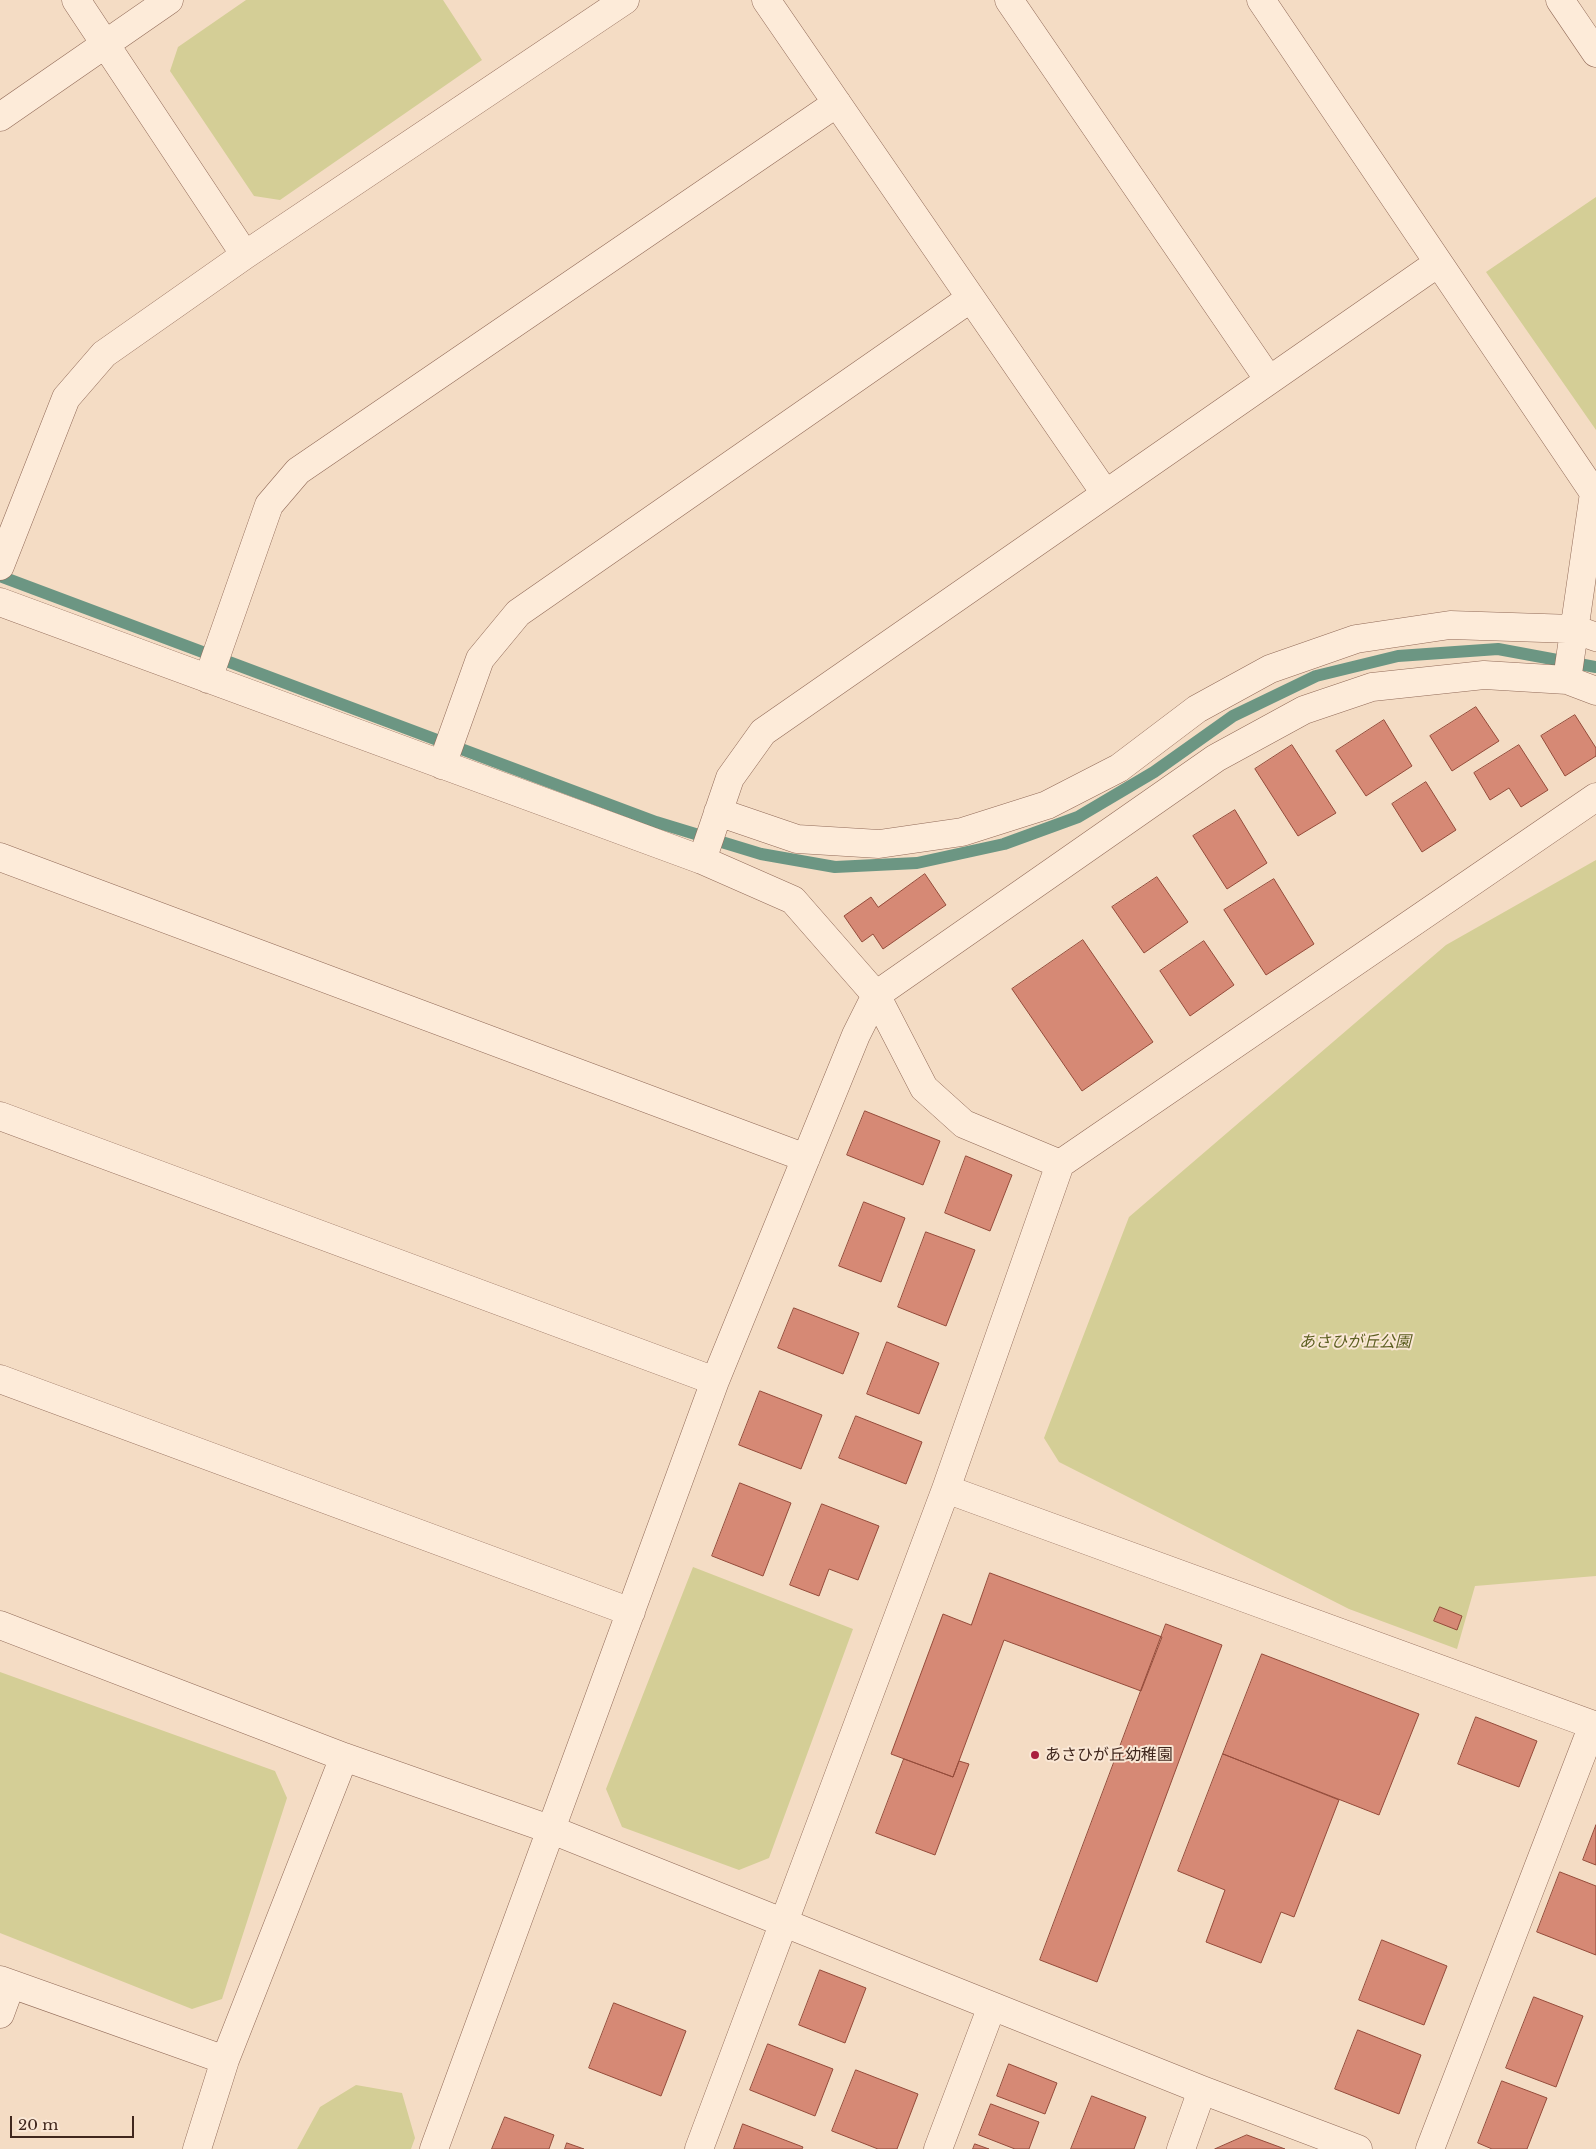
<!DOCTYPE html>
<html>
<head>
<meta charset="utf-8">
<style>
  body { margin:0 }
  #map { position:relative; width:1596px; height:2149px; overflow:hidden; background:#f4dcc4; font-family:"Libre Baskerville",serif }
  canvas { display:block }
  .scale { position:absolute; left:10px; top:2116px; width:124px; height:22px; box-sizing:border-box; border:2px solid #40271d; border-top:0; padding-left:6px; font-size:15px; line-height:18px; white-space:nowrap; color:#40271d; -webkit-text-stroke:4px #fae7d5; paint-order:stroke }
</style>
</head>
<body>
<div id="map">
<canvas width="1596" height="2149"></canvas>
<div class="scale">20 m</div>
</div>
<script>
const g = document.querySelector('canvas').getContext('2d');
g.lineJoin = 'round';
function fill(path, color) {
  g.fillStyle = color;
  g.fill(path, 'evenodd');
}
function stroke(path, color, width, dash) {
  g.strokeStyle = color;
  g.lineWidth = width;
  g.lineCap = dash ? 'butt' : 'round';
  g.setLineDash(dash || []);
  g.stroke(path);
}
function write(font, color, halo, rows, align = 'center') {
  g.font = font + ' "Libre Baskerville","Noto Sans JP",serif';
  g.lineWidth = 4;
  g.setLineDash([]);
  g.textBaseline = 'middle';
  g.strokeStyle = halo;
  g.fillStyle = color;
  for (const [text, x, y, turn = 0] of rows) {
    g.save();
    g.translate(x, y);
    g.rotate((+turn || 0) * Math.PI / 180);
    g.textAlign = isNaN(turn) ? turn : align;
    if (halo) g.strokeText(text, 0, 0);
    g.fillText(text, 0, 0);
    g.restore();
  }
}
fill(new Path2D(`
  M246 0H443L482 60 280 200 254 196 170 71 178 47Z
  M1596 197V430L1486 272Z
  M1596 860V1576L1475 1586 1457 1649 1349 1609 1059 1462 1044 1438 1129 1217 1446 945Z
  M693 1567 853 1629 769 1858 739 1870 622 1827 606 1789Z
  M0 1672 275 1771 287 1798 222 1999 192 2009 0 1933Z
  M356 2085 402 2093 415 2138 411 2149H297L320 2107Z`), '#d4ce96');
stroke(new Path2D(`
  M0 576 656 822 761 854 835 867 917 863 1004 844 1078 817 1154 772 1233 716 1316 676 1398 656 1498 649 1596 667`), '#6c9683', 12);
const building = new Path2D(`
  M1476 707 1499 741 1452 771 1430 736Z
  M1575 715 1596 748V756L1565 776 1541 736Z
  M1384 720 1412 766 1366 796 1336 751Z
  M1292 745 1336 813 1298 836 1255 769Z
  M1519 745 1548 790 1521 807 1509 788 1490 800 1474 773Z
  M1426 782 1456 830 1422 852 1392 804Z
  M1235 810 1267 863 1227 889 1193 836Z
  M925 874 946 905 883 949 873 934 862 942 844 916 871 897 878 907Z
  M1157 877 1188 922 1144 953 1112 907Z
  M1274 879 1314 944 1266 975 1224 910Z
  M1083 940 1153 1042 1082 1091 1012 989Z
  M1204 941 1234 985 1190 1016 1160 971Z
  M865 1111 940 1141 923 1185 847 1155Z
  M966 1156 1012 1175 990 1231 945 1213Z
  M864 1202 905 1218 881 1282 839 1266Z
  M926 1232 975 1250 946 1326 898 1307Z
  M794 1308 859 1333 843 1374 778 1348Z
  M887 1342 939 1363 919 1414 867 1394Z
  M760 1391 822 1415 801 1469 739 1445Z
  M856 1416 922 1442 906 1484 839 1458Z
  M740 1483 791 1503 763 1576 712 1556Z
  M822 1504 879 1526 858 1580 829 1569 819 1596 790 1585Z
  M990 1573 1162 1637 1141 1691 1004 1640 953 1777 891 1754 943 1614 971 1625Z
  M1440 1607 1462 1616 1457 1630 1434 1621Z
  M1166 1624 1222 1645 1097 1982 1040 1960Z
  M1262 1654 1419 1714 1379 1815 1223 1754Z
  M1476 1717 1537 1741 1519 1787 1458 1764Z
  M1223 1754 1339 1800 1294 1917 1281 1912 1261 1963 1206 1942 1225 1890 1178 1871Z
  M904 1759 953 1777 959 1761 969 1764 935 1855 876 1833Z
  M1596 1825V1865L1583 1860Z
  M1560 1872 1596 1886V1955L1537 1932Z
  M1382 1940 1447 1966 1424 2025 1359 2000Z
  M820 1970 866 1988 845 2043 799 2025Z
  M1534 1997 1583 2016 1556 2087 1506 2068Z
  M614 2003 686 2031 661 2096 589 2068Z
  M1358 2030 1421 2055 1399 2114 1335 2089Z
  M768 2044 833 2069 815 2116 750 2090Z
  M1009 2064 1057 2083 1045 2114 997 2096Z
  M856 2070 918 2094 897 2149H878L832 2131Z
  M1502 2081 1547 2098 1527 2149H1492L1478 2143Z
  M1092 2096 1146 2117 1134 2149H1071Z
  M991 2104 1039 2122 1029 2149H1015L979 2135Z
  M505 2117 554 2135 549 2149H492Z
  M743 2124 803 2147 802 2149H734Z
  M1247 2135 1285 2149H1215Z
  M567 2143 584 2149H565Z
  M975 2144 989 2149H973Z`);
fill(building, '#d68975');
stroke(building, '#944b3a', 1);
const minor = new Path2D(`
  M76 0 245 255
  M766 0 1105 493
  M1009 0 1269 380
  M1261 0 1594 493 1567 680
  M1560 0 1596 53
  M0 117 169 0
  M0 566 66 398 104 354 245 255 625 0
  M0 602 702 860 793 900 876 995 924 1088 964 1124 1060 1164
  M208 679 269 505 298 471 837 103
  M442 765 480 659 518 613 971 298
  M718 812 797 839 879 844 962 832 1047 805 1119 768 1197 709 1270 669 1356 639 1450 625 1574 629 1596 637
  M0 857 806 1158
  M702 860 730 778 763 732 1438 263
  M0 1116 715 1381
  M0 1379 631 1612
  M946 1489 1596 1726
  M0 1625 344 1757 552 1830 1202 2090 1358 2149
  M0 1980 225 2060
  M0 2014 11 1984
  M197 2149 225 2060 344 1757
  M434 2149 715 1381 856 1035 876 995 1216 758 1304 710 1372 687 1484 675 1567 680 1596 691
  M699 2149 946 1489 1060 1164 1596 797
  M938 2149 992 2006
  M1181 2149 1202 2090
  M1430 2149 1593 1725`);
stroke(minor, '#916a58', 29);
stroke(minor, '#fdebd9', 28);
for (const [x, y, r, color] of [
  [1035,1755,5,"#a91f3d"]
]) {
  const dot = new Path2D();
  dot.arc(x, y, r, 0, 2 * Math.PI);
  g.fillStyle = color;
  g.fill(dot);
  stroke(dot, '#fae7d5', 2);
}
write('italic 16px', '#5c5f21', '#fae7d5', [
  ["あさひが丘公園",1355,1342]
]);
write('16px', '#40271d', '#fae7d5', [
  ["あさひが丘幼稚園",1045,1755]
], 'left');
</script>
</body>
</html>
